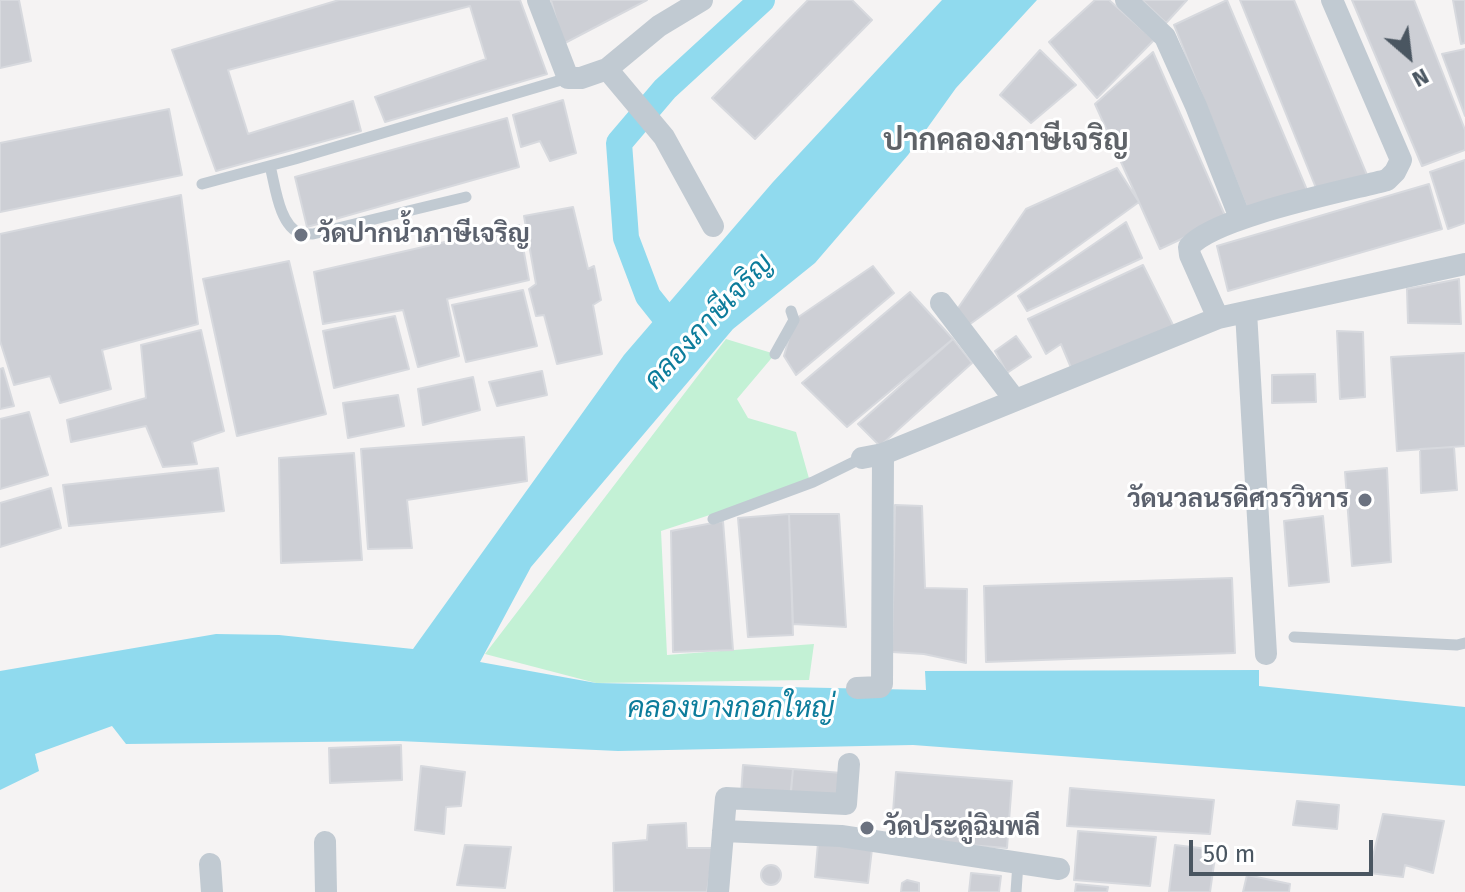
<!DOCTYPE html>
<html>
<head>
<meta charset="utf-8">
<style>
  body { margin:0 }
  #map { position:relative; width:1465px; height:892px; overflow:hidden; background:#f5f3f3; font-family:"Fira Sans",sans-serif }
  canvas { display:block }
  .north { position:absolute; left:1369px; top:16px; width:80px; height:80px; -webkit-text-stroke:6px #fff; paint-order:stroke; rotate:152deg; font-size:22px; font-weight:700; line-height:32px; text-align:center; color:#4a5661 }
  .north::after { content:''; display:block; margin:auto; width:28px; height:36px; background:#4a5661; clip-path:polygon(50% 0,100% 100%,50% 72%,0 100%) }
  .scale { position:absolute; left:1189px; top:840px; width:184px; height:36px; box-sizing:border-box; border:4px solid #4a5661; border-top:0; padding-left:10px; font-size:24px; line-height:28px; white-space:nowrap; color:#4a5661; -webkit-text-stroke:6px #fff; paint-order:stroke }
</style>
</head>
<body>
<div id="map">
<canvas width="1465" height="892"></canvas>
<div class="north">N</div>
<div class="scale">50 m</div>
</div>
<script>
const g = document.querySelector('canvas').getContext('2d');
g.lineJoin = 'round';
function fill(path, color) {
  g.fillStyle = color;
  g.fill(path, 'evenodd');
}
function stroke(path, color, width, dash) {
  g.strokeStyle = color;
  g.lineWidth = width;
  g.lineCap = dash ? 'butt' : 'round';
  g.setLineDash(dash || []);
  g.stroke(path);
}
function write(font, color, halo, rows, align = 'center') {
  g.font = font + ' "Fira Sans",Sarabun,sans-serif';
  g.lineWidth = 6;
  g.setLineDash([]);
  g.textBaseline = 'middle';
  g.strokeStyle = halo;
  g.fillStyle = color;
  for (const [text, x, y, turn = 0] of rows) {
    g.save();
    g.translate(x, y);
    g.rotate((+turn || 0) * Math.PI / 180);
    g.textAlign = isNaN(turn) ? turn : align;
    if (halo) g.strokeText(text, 0, 0);
    g.fillText(text, 0, 0);
    g.restore();
  }
}
fill(new Path2D(`
  M726 339 775 354 737 399 748 418 796 432 810 482 661 531 667 655 814 644 809 680 596 683 485 654Z`), '#c3f1d5');
fill(new Path2D(`
  M942 0H1037L956 88 908 155 815 263 733 329 531 567 480 662 596 683 926 690 925 671 1259 670V686L1465 707V786L913 745 618 751 399 741 126 744 112 726 35 754 39 771 0 790V671L216 634 279 635 413 649 624 355 773 182Z`), '#90daee');
stroke(new Path2D(`
  M683 340 648 296 626 238 619 143 665 89 762 0`), '#90daee', 26);
const building = new Path2D(`
  M0 0H19L31 61 0 68Z
  M339 0H520L547 74 385 122 375 97 486 59 470 6 228 70 248 134 353 101 361 131 216 171 172 50Z
  M551 0H647L563 44Z
  M808 0H852L872 20 755 139 712 98Z
  M1095 0H1109L1154 40 1097 98 1049 42Z
  M1142 0H1187L1166 23Z
  M1227 0 1307 190 1247 208 1174 25Z
  M1240 0H1294L1367 175 1316 188Z
  M1352 0H1414L1465 130V150L1422 166Z
  M1453 0H1465V43L1461 44Z
  M1465 49V116L1442 54Z
  M1040 50 1076 85 1031 123 1000 95Z
  M1153 52 1226 218 1160 249 1095 104Z
  M563 100 576 153 550 161 540 141 521 147 513 115Z
  M169 109 182 175 0 212V143Z
  M507 118 519 167 307 227 295 177Z
  M1465 160V223L1448 229 1430 172Z
  M1117 168 1139 202 966 327 956 311 1026 209Z
  M1429 184 1442 229 1228 291 1217 246Z
  M181 195 198 324 102 350 111 389 60 403 50 376 14 385 0 341V234Z
  M573 207 588 269 594 266 601 300 593 305 602 354 557 364 544 315 536 316 529 289 536 284 524 216Z
  M1126 222 1142 258 1027 311 1018 296Z
  M519 225 529 280 447 299 459 356 418 367 403 310 323 324 314 272Z
  M289 261 326 414 237 436 203 279Z
  M1143 265 1174 327 1072 370 1061 344 1046 354 1028 319Z
  M873 266 894 293 796 375 784 356 794 320Z
  M1459 279 1461 324 1408 323 1407 289Z
  M523 290 537 346 466 362 452 305Z
  M910 292 953 339 847 427 802 383Z
  M395 316 409 369 334 388 323 331Z
  M201 330 224 431 192 442 197 464 163 467 146 426 71 442 67 420 146 398 141 345Z
  M1337 331 1363 332 1365 397 1340 399Z
  M1016 336 1031 357 1007 373 995 351Z
  M953 339 972 363 880 446 858 424Z
  M1465 353V446L1397 451 1391 357Z
  M3 368 14 406 0 409V369Z
  M542 371 547 395 497 406 489 382Z
  M1315 374 1316 402 1272 403V375Z
  M473 377 480 410 423 425 418 389Z
  M398 395 404 426 348 438 343 403Z
  M29 412 48 475 0 489V419Z
  M524 437 527 481 407 500 412 548 368 549 361 449Z
  M1454 447 1457 490 1421 493 1420 449Z
  M354 453 362 560 281 563 279 458Z
  M218 468 224 511 69 526 63 485Z
  M1387 468 1391 562 1352 566 1345 472Z
  M51 488 61 528 0 547V503Z
  M895 505 922 506 925 588 967 589 966 663 924 654 892 652Z
  M789 514H839L846 627 793 624Z
  M789 514 793 635 748 637 738 518Z
  M1323 516 1329 582 1289 586 1284 521Z
  M723 521 733 650 673 652 671 531Z
  M1232 578 1235 653 986 662 984 586Z
  M401 745 402 780 330 783 329 748Z
  M743 765 793 769 790 799 741 795Z
  M421 766 465 772 461 806 446 807 444 834 415 830Z
  M793 769 842 773 839 797 791 792Z
  M896 772 1012 781 1007 848 891 839Z
  M1070 788 1214 800 1210 834 1067 826Z
  M1297 801 1339 805 1337 829 1293 825Z
  M1383 814 1444 821 1433 873 1405 865 1403 877 1369 873Z
  M686 823 687 848H714L707 892H614L613 843 647 840 648 825Z
  M1078 831 1156 837 1150 886 1074 880Z
  M818 843 872 849 868 883 815 877Z
  M465 845 511 847 505 888 457 885Z
  M1175 845 1216 850 1210 892H1169Z
  M761 875a10 10 0 1 1 20 0a10 10 0 1 1-20 0Z
  M971 873 1001 876 999 892H969Z
  M1247 875 1290 884 1289 892H1243Z
  M907 880 919 883V892H901L902 883Z
  M1076 884 1108 887 1107 892H1075Z`);
fill(building, '#cdcfd5');
stroke(building, '#d7d9de', 2);
stroke(new Path2D(`
  M270 166C275 184 279 226 300 233 304 234 309 234 313 234L466 197
  M202 184 295 159 568 78
  M775 354 794 320 791 311
  M713 519 813 482 862 458
  M1294 637 1457 645 1465 643
  M1016 892 1018 863`), '#c1cad2', 11);
stroke(new Path2D(`
  M538 0 568 78H581L607 69
  M702 0 659 26 607 69 664 137 713 226
  M1126 0 1165 37 1196 106 1240 218
  M941 303 1015 400
  M1246 312 1266 654
  M1218 318 1190 255 1189 247C1213 217 1345 191 1387 180L1395 172 1401 160 1332 0
  M862 458 883 454 1218 318 1465 264
  M857 688 880 687 882 684 883 454
  M723 831 841 836 1059 869
  M325 842 326 892
  M210 864 212 892
  M718 892 726 798 846 804 849 764`), '#c1cad2', 22);
for (const [x, y, r, color] of [
  [301,235,8,"#6b7280"],
  [1365,500,8,"#6b7280"],
  [867,828,8,"#6b7280"]
]) {
  const dot = new Path2D();
  dot.arc(x, y, r, 0, 2 * Math.PI);
  g.fillStyle = color;
  g.fill(dot);
  stroke(dot, '#fff', 3);
}
write('bold 26px', '#5b616d', '#fff', [
  ["วัดปากน้ำภาษีเจริญ",317,235],
  ["วัดนวลนรดิศวรวิหาร",1349,500,"right"],
  ["วัดประดู่ฉิมพลี",883,828]
], 'left');
write('italic 28px', '#0c7c9b', '#fff', [
  ["คลองภาษีเจริญ",709,322,-47],
  ["คลองบางกอกใหญ่",731,709]
]);
write('bold 30px', '#5f6368', '#fff', [
  ["ปากคลองภาษีเจริญ",1006,142]
]);
</script>
</body>
</html>
